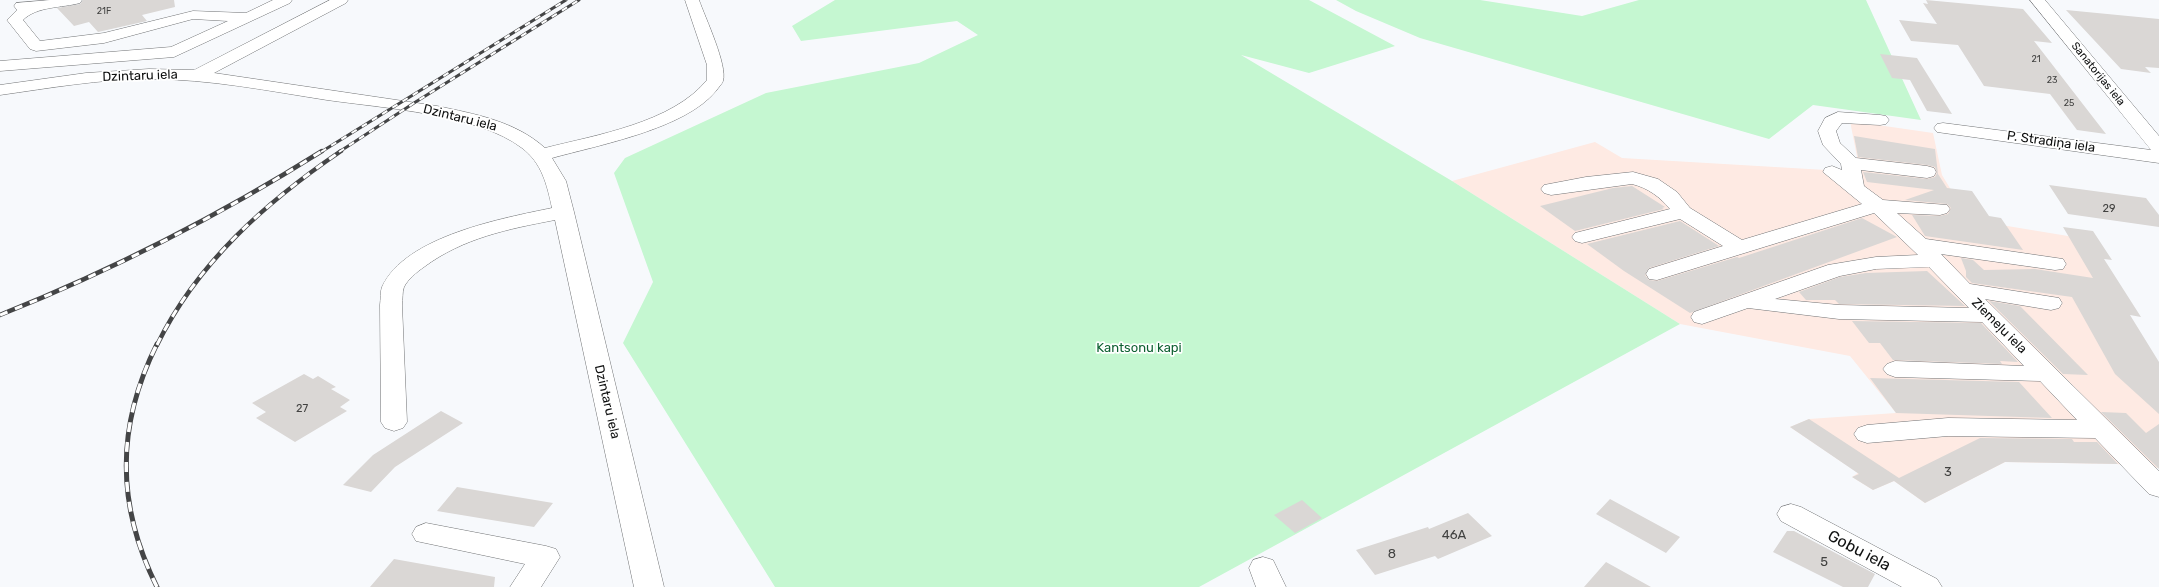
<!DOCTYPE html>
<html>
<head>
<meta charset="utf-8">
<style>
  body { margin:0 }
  canvas { display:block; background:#f7f9fc }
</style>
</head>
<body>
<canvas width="2159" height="587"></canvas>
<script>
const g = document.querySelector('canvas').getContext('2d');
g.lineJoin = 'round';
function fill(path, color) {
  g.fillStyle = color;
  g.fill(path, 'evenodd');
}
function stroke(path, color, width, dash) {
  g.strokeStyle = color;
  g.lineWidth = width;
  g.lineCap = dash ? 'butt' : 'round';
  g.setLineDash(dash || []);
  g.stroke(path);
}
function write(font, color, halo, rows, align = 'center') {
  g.font = font + ' Rubik,sans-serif';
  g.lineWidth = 3.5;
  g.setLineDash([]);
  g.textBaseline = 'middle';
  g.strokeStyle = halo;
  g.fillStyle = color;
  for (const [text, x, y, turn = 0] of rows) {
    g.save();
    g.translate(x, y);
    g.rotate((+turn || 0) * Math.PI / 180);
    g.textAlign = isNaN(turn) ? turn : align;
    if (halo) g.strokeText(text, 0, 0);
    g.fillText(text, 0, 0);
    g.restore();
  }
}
fill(new Path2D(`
  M1850 121 1933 133 1942 175 1959 203 1977 221 2074 237 2159 404V468L2116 464 2005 462 1925 503 1894 481 1873 490 1852 477 1858 473 1790 427 1809 419 1896 413 1850 356 1680 324 1452 181 1595 142 1622 158 1860 172Z`), '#feeae3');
fill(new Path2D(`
  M835 0H1309L1395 46 1309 73 1241 55 1452 181 1680 324 1199 587H775L623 343 653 282 614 173 625 158 766 93 919 63 978 35 957 21 801 41 792 26Z
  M1336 0H1480L1582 16 1639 0H1866L1921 120 1813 105 1769 139 1420 38 1356 11Z`), '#c5f7d1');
fill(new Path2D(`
  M83 0H174L175 7 142 15 147 21 98 32 89 22 74 26 57 8 80 4Z
  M1926 0 2023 9 2052 43 2034 41 2106 134 2077 130 2050 94 1984 86 1958 45 1911 41 1899 20 1937 24 1923 3 1928 4Z
  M2066 10 2159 19V68L2145 67 2151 73 2121 69Z
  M1880 54 1917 58 1952 114 1927 111 1910 80 1892 78Z
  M1854 136 1935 149 1938 174 1947 188 1972 191 1989 216 2001 218 2023 250 1925 236 1912 215 1940 216 1948 214 1951 208 1947 204 1905 200 1934 190 1867 182 1863 172 1927 179 1935 177 1937 173 1935 167 1927 165 1858 157Z
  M2049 185 2146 198 2159 215V227L2068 214Z
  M1632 186 1665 207 1662 208 1664 209 1575 231 1540 206 1613 188Z
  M1862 218 1897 237 1690 313 1624 271 1587 244 1680 221 1719 246 1649 268 1645 275 1649 280 1657 281 1737 257 1739 258Z
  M2063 227 2093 231 2112 260 2104 259 2141 317 2130 315 2159 362V414L2115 374 2072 297 1972 283 1966 277V271L1961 258 1973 260 1984 270 2035 269 2093 278Z
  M1927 271 1965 306 1839 304 1835 300H1806L1799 292 1840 277 1866 273Z
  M1989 301 2020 306 2088 375 2063 374Z
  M1852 321 1981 323 2018 362 2000 361 2002 364 1893 360 1880 343H1869Z
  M304 374 313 379 318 376 336 387 331 389 350 400 340 407 347 411 295 442 256 418 266 412 252 403Z
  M1870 378 2019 382 2052 418 1896 413Z
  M441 411 463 423 395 467 371 492 343 485 373 455Z
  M2101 412 2126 413 2146 433 2159 424V469Z
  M1809 419 1899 478 1980 438 2072 439 2074 442H2097L2118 464 2005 462 1925 503 1894 481 1873 490 1852 477 1859 474 1790 427Z
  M457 487 553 503 534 527 437 511Z
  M1610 499 1680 537 1666 553 1596 514Z
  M1302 500 1322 518 1295 533 1274 515Z
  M1468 513 1492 536 1438 559 1435 556 1375 575 1356 550 1428 527 1429 529Z
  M1787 531H1794L1875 574 1868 587H1843L1773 552Z
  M394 559 495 577 494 587H370Z
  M1606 562 1651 587H1584Z`), '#dad7d5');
const minor = new Path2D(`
  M50 0H82L80 3C62 8 37 6 23 20L40 41 104 33 193 11 246 13 273 0H292L290 3 174 57 0 71V61L171 47 228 21 193 19 104 43 36 51 30 49 7 20 17 10 14 6 16 3Z
  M330 0H348L346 3 214 73 437 106C475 114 515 121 545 148 596 135 672 123 707 80V65L685 0H699C705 17 728 66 723 81 722 84 718 88 716 91 685 129 599 145 552 158L566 181 574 212 664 587H634L555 220C508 229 463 238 424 267 417 272 408 279 404 287 402 292 403 299 402 305L407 422 403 428 394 431 385 428 381 422 380 305C381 299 380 292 382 287 405 236 504 218 552 208 547 185 542 163 522 148 478 114 383 108 327 100 269 91 210 79 150 79 100 79 50 88 0 95V85L86 73 149 69 194 70Z
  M2030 0H2045L2159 136V163L1937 132 1934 128 1937 124 1943 123 2151 150Z
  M1838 112 1880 115 1886 116 1889 120 1886 124 1880 125 1842 123 1836 131 1840 143 1856 158 1927 166 1934 168 1936 172 1934 176 1927 178 1861 170 1864 186 1883 200 1947 205 1950 209 1947 213 1940 215 1897 213 1926 239 2063 259 2066 264 2063 269 2055 270 1941 254 1970 284 2059 298 2062 303 2059 308 2051 310 1985 299 2159 471V497L2149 494 2095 438 1948 436 1867 443 1858 440 1854 434 1858 428 1867 425 1948 418 2077 420 2040 381 1895 377 1887 374 1883 369 1887 364 1895 361 2024 366 1982 322 1839 319 1748 308 1702 324 1694 322 1691 317 1694 312 1828 265 1876 257 1918 255 1874 213 1657 280 1649 279 1646 274 1649 269 1723 246 1680 219 1582 243 1575 241 1572 237 1575 233 1670 209C1660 197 1648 188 1632 184L1551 195 1544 193 1541 189 1544 185 1586 177 1633 172 1658 179 1677 192 1690 208 1742 240 1862 204 1823 172 1825 168 1832 166 1842 170 1841 164 1823 145 1818 131 1825 118ZM1929 267 1969 308 1839 305 1775 299 1840 276 1876 269Z
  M1791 504 1801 507 1937 579 1942 587H1902L1781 521 1777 514 1781 507Z
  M426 523 546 546 556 549 560 557 541 587H510L525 564 416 541 412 534 416 527Z
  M1263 557 1273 560 1286 587H1256L1249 568 1253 560Z`);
stroke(minor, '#717375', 1);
fill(minor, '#fff');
const railFar2 = new Path2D(`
  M321 152 566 0
  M339 152 414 103 579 0`);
const railFar1 = new Path2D(`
  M0 315C115 269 217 217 322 151
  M157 345C197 263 266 202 341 151`);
const rail = new Path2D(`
  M157 587C116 505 116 426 157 344`);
stroke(railFar2, '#444546', 3);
stroke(railFar1, '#444546', 4.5);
stroke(rail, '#444546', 5);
stroke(railFar2, '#fff', 2, [6]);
stroke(railFar1, '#fff', 3, [8]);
stroke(rail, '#fff', 3.5, [10]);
write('9px', '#424241', null, [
  ["21F",104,11],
  ["21",2036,59],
  ["23",2052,80],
  ["25",2069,103]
]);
write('11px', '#0f1010', '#fff', [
  ["Sanatorijas iela",2098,74,51]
]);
write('11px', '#424241', null, [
  ["29",2109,209],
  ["27",302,409]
]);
write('13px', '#0f1010', '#fff', [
  ["Dzintaru iela",140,76,-2],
  ["Dzintaru iela",460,118,14],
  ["P. Stradiņa iela",2051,142,8],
  ["Ziemeļu iela",1999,326,45],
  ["Dzintaru iela",607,402,77]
]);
write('13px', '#0e6132', '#fff', [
  ["Kantsonu kapi",1139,348]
]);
write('13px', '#424241', null, [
  ["3",1948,472],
  ["46A",1454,535],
  ["8",1392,554],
  ["5",1824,562]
]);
write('16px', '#0f1010', '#fff', [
  ["Gobu iela",1859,551,28]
]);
</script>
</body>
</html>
